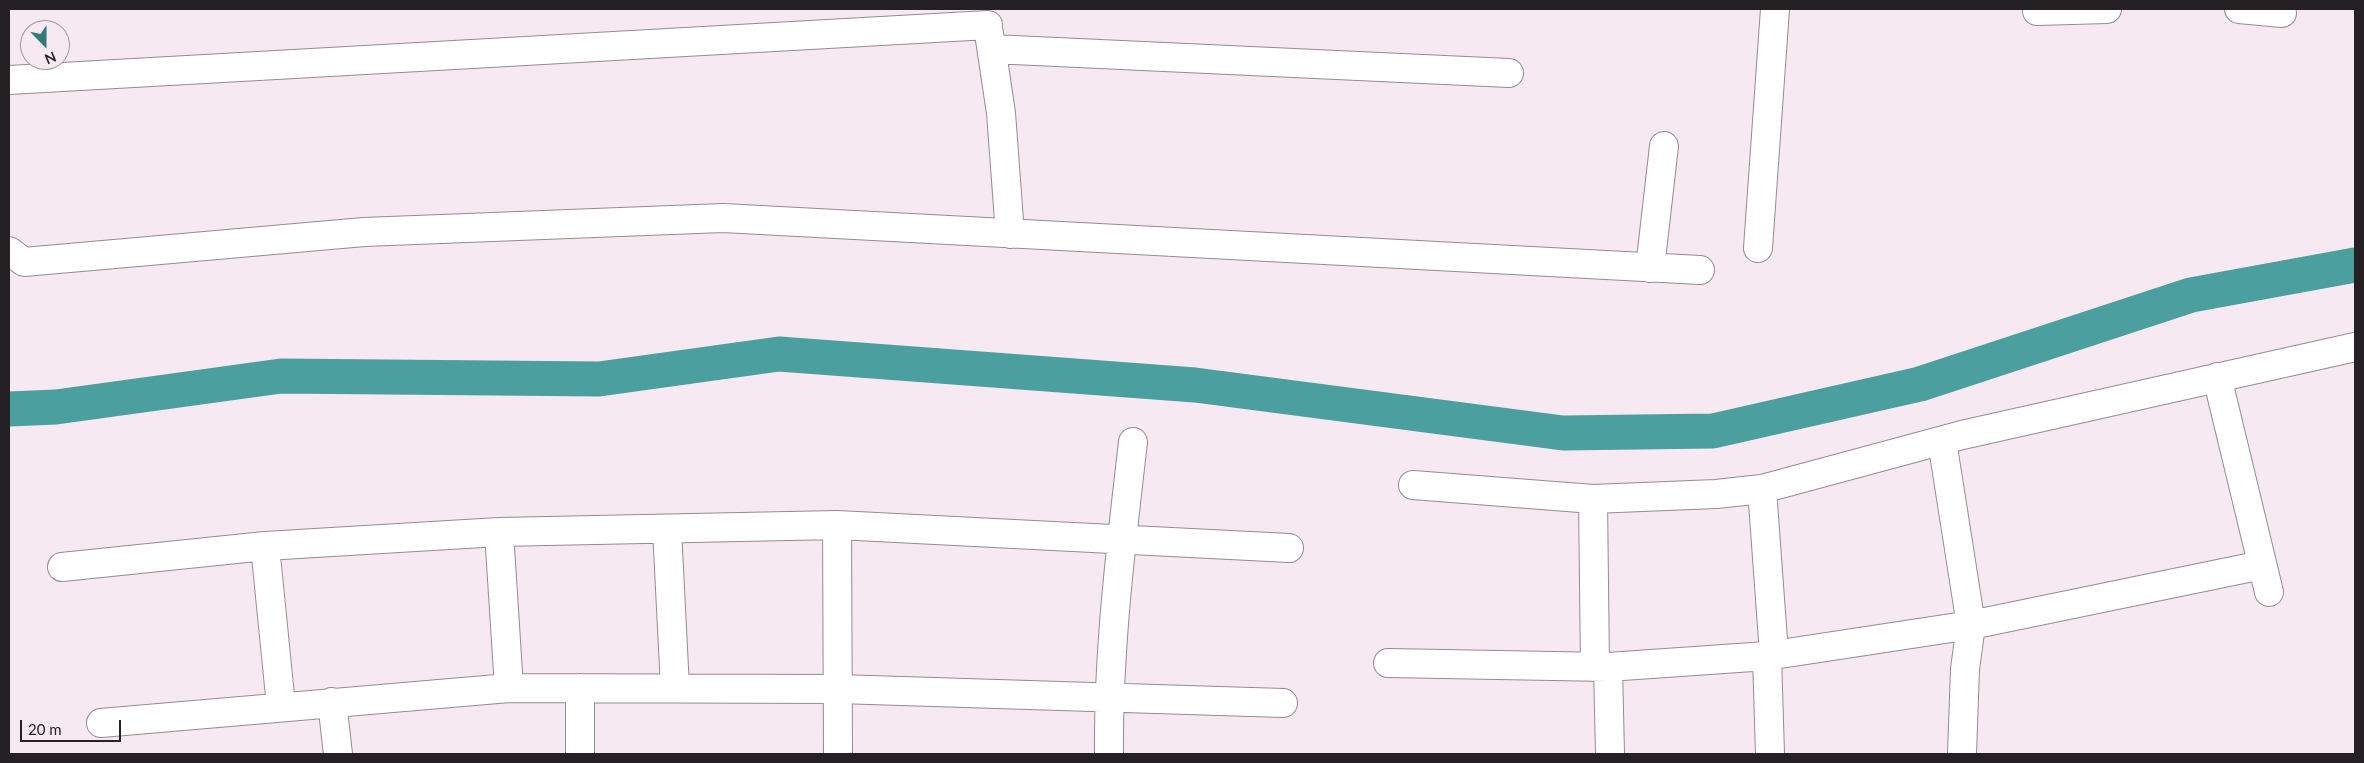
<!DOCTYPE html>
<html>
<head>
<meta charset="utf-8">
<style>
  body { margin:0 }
  #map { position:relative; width:2364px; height:763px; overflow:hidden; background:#f6e9f2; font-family:Lato,sans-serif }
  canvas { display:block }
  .frame { position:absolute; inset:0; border:10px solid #252024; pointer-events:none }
  .north { position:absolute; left:20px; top:20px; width:50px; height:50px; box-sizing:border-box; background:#f6e9f2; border:1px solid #a299a0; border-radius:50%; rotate:158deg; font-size:14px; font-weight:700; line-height:20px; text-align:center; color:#252024 }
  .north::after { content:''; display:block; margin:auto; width:18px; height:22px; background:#327b7a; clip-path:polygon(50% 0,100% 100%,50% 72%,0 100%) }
  .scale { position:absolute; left:20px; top:720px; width:101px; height:22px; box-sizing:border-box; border:2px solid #252024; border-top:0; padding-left:6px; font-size:15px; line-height:18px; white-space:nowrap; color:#252024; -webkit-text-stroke:4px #f6e9f2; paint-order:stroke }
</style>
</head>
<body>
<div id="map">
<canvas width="2364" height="763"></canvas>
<div class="frame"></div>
<div class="north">N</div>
<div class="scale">20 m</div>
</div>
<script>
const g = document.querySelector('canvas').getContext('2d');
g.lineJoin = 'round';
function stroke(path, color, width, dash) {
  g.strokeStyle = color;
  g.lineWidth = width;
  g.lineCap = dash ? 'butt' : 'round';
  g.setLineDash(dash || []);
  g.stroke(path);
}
stroke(new Path2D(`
  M9 409 56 407 281 376 599 379 779 354 1195 385 1563 433 1713 431 1920 384 2191 295 2355 265`), '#4b9f9e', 35);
const minor = new Path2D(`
  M2239 9 2282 13
  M2037 11 2107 9
  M989 33 1001 113 1010 234
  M992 49 1509 73
  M9 80 988 25
  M1758 248 1775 9
  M9 251 24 262 364 232 723 218 1700 270
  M1650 268 1664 146
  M2217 377 2269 592
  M1942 441 1971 625 1965 669 1962 754
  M1413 485 1593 499 1716 494 1762 489 1962 435 2355 347
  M1762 489 1774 654
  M1593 499 1595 666
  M837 525 838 754
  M667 529 675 688
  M499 532 509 688
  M265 546 281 706
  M62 567 265 546 499 532 837 525 1289 548
  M1767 656 1770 754
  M1388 663 1608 667 1767 656 1971 625 2262 565
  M1608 667 1610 754
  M580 688V754
  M332 702 338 754
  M101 723 509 688 838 689 1283 703
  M1109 754C1108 650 1121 546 1133 442`);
stroke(minor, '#968a92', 30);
stroke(minor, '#fff', 28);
</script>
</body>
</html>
